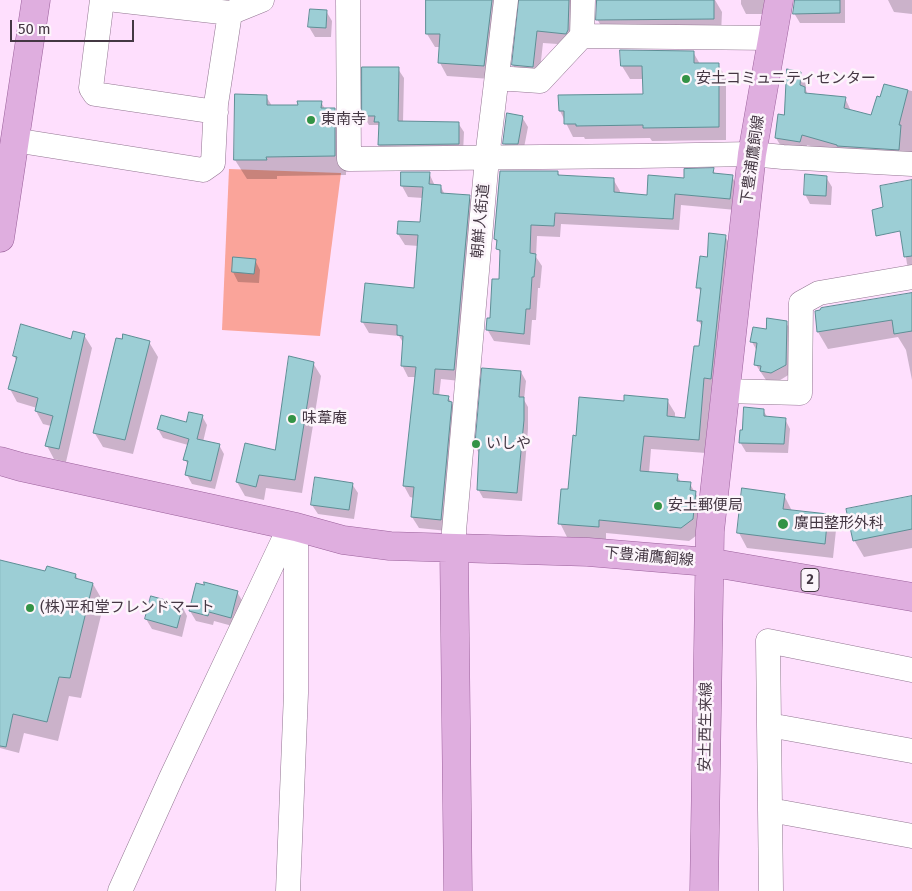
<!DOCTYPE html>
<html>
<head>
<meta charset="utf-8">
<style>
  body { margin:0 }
  #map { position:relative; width:912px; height:891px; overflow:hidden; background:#fedffd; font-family:"Fira Sans",sans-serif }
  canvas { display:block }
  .scale { position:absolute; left:10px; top:20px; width:124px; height:22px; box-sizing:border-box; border:2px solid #443743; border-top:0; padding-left:6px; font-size:15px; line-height:18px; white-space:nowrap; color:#443743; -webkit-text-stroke:4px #fcf5fb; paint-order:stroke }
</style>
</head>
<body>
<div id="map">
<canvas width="912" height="891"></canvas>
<div class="scale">50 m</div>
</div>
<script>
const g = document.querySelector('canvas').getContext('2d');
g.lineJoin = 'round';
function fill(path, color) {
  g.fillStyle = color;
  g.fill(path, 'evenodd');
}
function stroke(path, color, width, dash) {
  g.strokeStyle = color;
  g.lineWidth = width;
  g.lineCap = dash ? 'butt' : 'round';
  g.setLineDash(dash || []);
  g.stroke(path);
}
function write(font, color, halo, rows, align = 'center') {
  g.font = font + ' "Fira Sans","Noto Sans JP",sans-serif';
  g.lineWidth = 5;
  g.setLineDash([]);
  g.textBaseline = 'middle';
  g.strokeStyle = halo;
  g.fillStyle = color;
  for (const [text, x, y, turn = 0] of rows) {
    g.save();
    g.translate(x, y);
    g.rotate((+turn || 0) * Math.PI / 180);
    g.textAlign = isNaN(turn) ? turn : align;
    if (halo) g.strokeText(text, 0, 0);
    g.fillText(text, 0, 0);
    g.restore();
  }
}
fill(new Path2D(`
  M229 169 341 173 320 336 222 330Z`), '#faa49a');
fill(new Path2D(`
  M427 0H498L491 79 447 76 440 63 441 47H435L427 34Z
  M521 0H580L572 45 543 43 539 78 520 77 513 65Z
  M597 0H715L722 12 721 34H606L597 19Z
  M741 0H765V14H746L741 4Z
  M796 0H845V23H800L794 13Z
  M888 0H912V14L894 12Z
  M311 11H326L332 21 331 37H315L309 27Z
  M622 51 693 52 700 64H718L726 78V140L652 141 650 138 585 139 584 137H573L560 111 644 95V79H630L622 66Z
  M398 69 404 78 403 122 458 123 464 132 463 153 385 154 379 145 380 129 378 125H369L364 116Z
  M800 73 806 84V90L808 95 845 98 851 111 872 116 881 98 884 85 912 91V152H905V160L843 155 807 145 806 152 782 148 776 138Z
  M266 96 272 106 299 107 321 102 325 109 334 110 346 129V175L277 176V179H247L235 160Z
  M522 117 528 127 523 153H509L504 143Z
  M713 170 716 175 732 177 739 188 736 210 681 205 679 230 561 224 560 237 537 236 536 257 542 266 540 288H538L536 320H532L530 345 494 341 487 329 491 320 500 281 501 256 495 239 557 172 560 176 613 179 620 191V194L648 196Z
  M429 173 435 186 441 187 445 195 469 196 476 208 460 381 441 379 439 396 448 397 455 408 447 531 419 528 412 517 414 498 410 497 404 486 416 377H408L402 365 404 344 399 336 369 333 362 321 415 289 419 246 405 245 398 234 421 223 423 198 408 197 402 186Z
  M826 177 832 187 831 205 810 204 805 194Z
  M725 236 733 250 718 392H711L706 453 651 449 649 473 677 475 681 483 690 484 703 506 700 533 689 541 606 533V540L567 537 560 523 569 491 578 437 625 403 667 400 675 413V418L686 419 701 348 703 328 698 320 702 294 698 287 708 258Z
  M912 236V273L907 264 903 237Z
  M255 260 260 270 259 283 238 282 233 272Z
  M912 292V380L906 350 898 337 828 349 818 332 909 294V293Z
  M786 323 792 332 790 374 777 382 766 380 756 365 757 351 752 342 767 330Z
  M84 335 92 348 66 462 54 459 47 446 51 426 43 424 36 411 37 408 17 402 10 389 17 362 14 356 72 340Z
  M123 341 149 342 158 357 133 454 103 447 94 432Z
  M313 363 321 376 302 493 266 488 264 500 245 496 237 482 276 452Z
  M521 372 526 381 524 400 528 407V429L522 501 483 498 478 489 480 455 476 448Z
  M763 410 768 418 785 419 790 429 788 453 746 452 740 442Z
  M202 416 207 425 203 442 219 445 224 454 215 489 192 484 187 475 189 466 185 460 188 445 163 438 158 429 187 424Z
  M352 484 358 493 354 519 318 514 312 505Z
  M784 495 792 511 828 515 836 530 833 558 747 548 739 533Z
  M912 498V548L864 557 854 540Z
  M0 561 45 573 76 575 78 580 93 584 104 603 81 698 69 696 58 741 24 733 19 753 0 748Z
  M237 592 243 602 236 627 214 621 213 625 196 621 190 611Z
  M182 606 187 616 182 637 152 629 146 619Z`), '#0003');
const building = new Path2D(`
  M426 0H492L484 66 438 63 440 34H426Z
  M519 0H569L568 30 566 34 537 31 533 67 512 65Z
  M597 0H714V19L596 20Z
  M795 0H840V13L793 14Z
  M310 9 327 10 326 28 308 27Z
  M620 50 694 51V63H719V127L643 128V125L576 126V124H564V111H559L558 95 643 94 642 66H621Z
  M362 67H399L398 121 459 122V144L378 145 379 122H374L375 116H362Z
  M787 69 801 72 800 85 805 87V93L846 97 844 108 871 115 877 96 880 97 884 84 908 90 899 125H901L899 150 837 146V145L802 135 800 142 775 138 778 114 784 115Z
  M235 94 267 95V105H298L297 101H322L321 108H335V156L266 157 267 160H234Z
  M507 113 523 116 518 144H503Z
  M714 168 713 173 733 175 730 199 675 194 673 219 555 213 554 226 531 225 530 253 536 254 534 277H532L530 309H526L524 334 486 330 487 318H490L492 279H499L500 250 496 249 497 240 494 239 500 171H558V175L614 178V192L647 195 648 175 684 178V169Z
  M401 172H430L429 184 441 185V193L470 195 454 370 435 369 433 394 449 396 448 401 452 402 441 520 411 517 414 487 403 486 416 367 401 366 403 336 397 335V325L361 322 365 283 414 288 418 235 397 234 398 221 420 222 423 187 401 186Z
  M805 174 827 176 826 196 804 195Z
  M912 180V256L904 257 900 231 876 236 872 210 883 207 880 186Z
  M709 233 726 235 711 379 704 378 699 440 644 436 640 471 678 474 677 481 691 482 690 490 696 491 693 519 681 528 599 520V527L558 524 561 489H568L573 435 576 436 579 397 624 401V395L668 399 667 416 685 418 694 346H699L702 321H697L701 288H696L700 256 707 257Z
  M233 257 256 259 254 274 232 272Z
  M912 293V331L894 334 892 320 817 332 815 311 820 310 821 308Z
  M767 318 787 321 786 365 771 373 760 371 761 366 754 365 757 343 750 342 753 327 766 329Z
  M21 324 71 339 73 331 85 334 59 449 45 446 53 416 35 411 38 398 8 389 17 357 13 356Z
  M123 334 150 341 125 440 93 433 116 338 122 339Z
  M289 356 314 362 295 480 259 475 256 487 236 482 245 443 275 450Z
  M482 368 521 371 519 397H524V420L517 493 477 490 479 449 475 448Z
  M744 407 764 409V416L786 418 784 444 739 443 740 430H742Z
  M189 412 203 415 197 439 220 444 211 481 185 475 188 461 183 460 189 439 157 429 161 415 186 422Z
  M315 477 353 483 349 510 311 505Z
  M742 488 785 494 783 509 828 514 825 544 737 533Z
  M912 496V529L853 541 846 509Z
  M0 560 45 571 47 566 76 574 75 578 93 583 70 678 59 677 47 722 13 714 6 747 0 746Z
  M204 582 238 591 231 618 209 612 208 616 189 611 196 583 204 585Z
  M151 596 183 605 177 628 145 619Z`);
fill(building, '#9cced5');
stroke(building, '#5e8e95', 1);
const minor = new Path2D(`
  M102 0 91 88 95 94 216 112
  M116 0 230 13 262 0
  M348 0 349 159 639 156 752 154 783 157 912 164
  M583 0 582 36 772 38
  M497 78 540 81 582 36
  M14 140 203 170 213 163 216 104 230 13
  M724 391 800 393 801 303 819 293 912 277
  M454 549V531L487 158 506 0
  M769 725 912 751
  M770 810 912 836
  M120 891 171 778 285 537 296 527
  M288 891 296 693V527
  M771 891 768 641 912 670`);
const major = new Path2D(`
  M0 238 36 0
  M0 461 21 467 296 527 343 540 390 546 588 552 708 562 912 597
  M454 549 458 891
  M704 891 710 531 752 154 779 0`);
stroke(minor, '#927691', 25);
stroke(major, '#9b619b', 29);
stroke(minor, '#fff', 24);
stroke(major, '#dfaedf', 28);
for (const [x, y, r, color] of [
  [686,79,5,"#339346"],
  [311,120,5,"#339346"],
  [292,419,5,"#339346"],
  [476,444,5,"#339346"],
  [658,506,5,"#339346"],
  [783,524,6,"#339346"],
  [30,608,5,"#339346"]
]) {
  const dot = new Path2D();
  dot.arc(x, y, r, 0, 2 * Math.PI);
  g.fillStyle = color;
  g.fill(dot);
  stroke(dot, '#fcf5fb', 2);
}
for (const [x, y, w] of [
  [810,580,18]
]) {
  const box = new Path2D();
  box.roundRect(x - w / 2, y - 11.5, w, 23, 4);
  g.fillStyle = '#fcf5fb';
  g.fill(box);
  stroke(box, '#443743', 1);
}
write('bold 14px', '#443743', null, [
  ["2",810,580]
]);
write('15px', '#443743', '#fcf5fb', [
  ["安土コミュニティセンター",696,79],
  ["東南寺",321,120],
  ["味葦庵",302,419],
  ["いしや",486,444],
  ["安土郵便局",668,506],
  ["廣田整形外科",794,524],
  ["(株)平和堂フレンドマート",40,608]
], 'left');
write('15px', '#443743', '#fcf5fb', [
  ["下豊浦鷹飼線",753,160,-82],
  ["朝鮮人街道",481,221,-85],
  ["下豊浦鷹飼線",649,557,5],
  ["安土西生来線",706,727,-89]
]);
</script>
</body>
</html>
